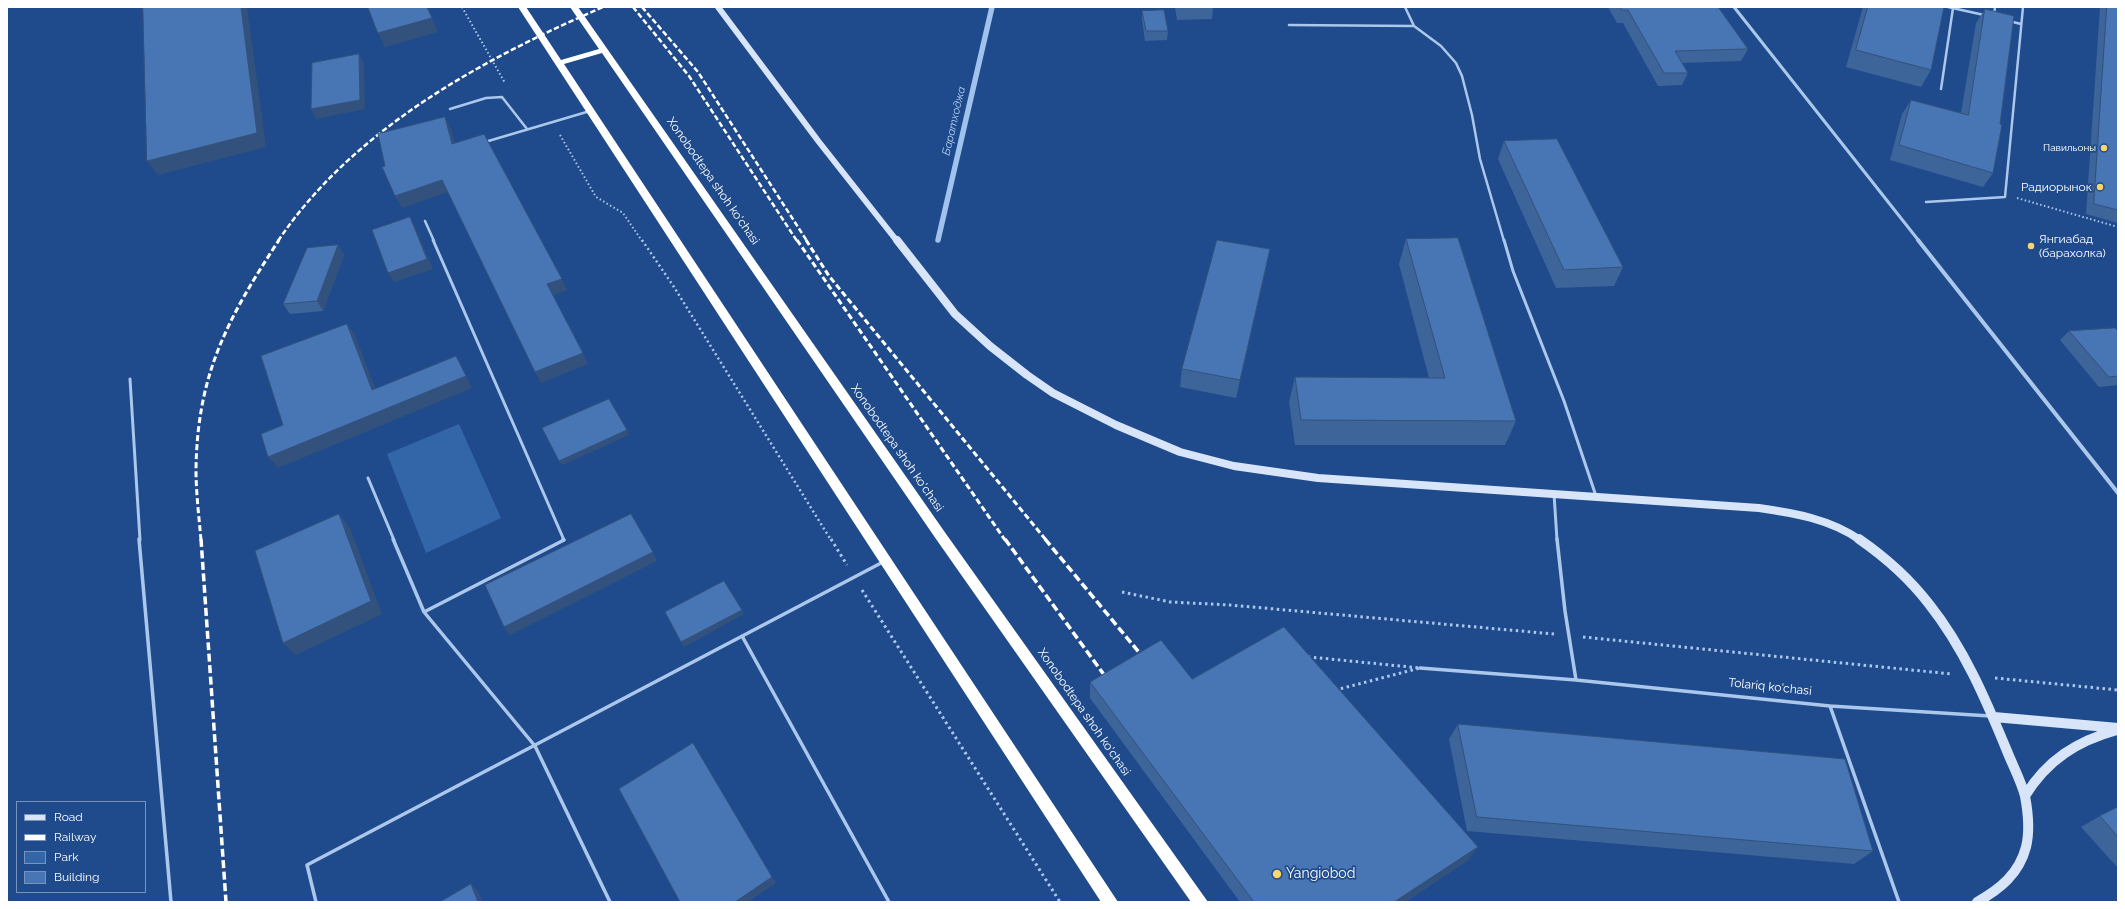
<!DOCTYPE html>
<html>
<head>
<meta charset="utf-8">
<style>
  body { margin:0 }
  #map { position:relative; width:2125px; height:909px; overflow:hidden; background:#1f4b8c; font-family:Raleway,sans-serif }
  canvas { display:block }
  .frame { position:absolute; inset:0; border:8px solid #fff; pointer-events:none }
  .legend { position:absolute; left:16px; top:801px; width:130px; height:92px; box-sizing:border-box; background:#1f4b8c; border:1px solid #7993ba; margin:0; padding:5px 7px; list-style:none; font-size:12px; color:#fff }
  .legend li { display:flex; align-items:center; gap:8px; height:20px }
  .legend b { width:20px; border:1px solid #7993ba }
</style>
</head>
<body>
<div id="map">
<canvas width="2125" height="909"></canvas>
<div class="frame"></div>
<ul class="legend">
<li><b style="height:5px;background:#d8e5f9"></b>Road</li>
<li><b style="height:5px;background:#fff"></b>Railway</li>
<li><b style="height:11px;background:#3365a9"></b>Park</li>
<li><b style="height:11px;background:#4875b3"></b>Building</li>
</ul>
</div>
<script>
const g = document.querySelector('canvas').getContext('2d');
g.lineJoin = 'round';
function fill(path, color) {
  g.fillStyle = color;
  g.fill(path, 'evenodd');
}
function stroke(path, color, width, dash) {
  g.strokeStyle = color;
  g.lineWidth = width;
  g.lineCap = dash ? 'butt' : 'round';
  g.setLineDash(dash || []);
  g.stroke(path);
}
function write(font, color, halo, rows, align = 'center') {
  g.font = font + ' Raleway,sans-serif';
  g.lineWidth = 3.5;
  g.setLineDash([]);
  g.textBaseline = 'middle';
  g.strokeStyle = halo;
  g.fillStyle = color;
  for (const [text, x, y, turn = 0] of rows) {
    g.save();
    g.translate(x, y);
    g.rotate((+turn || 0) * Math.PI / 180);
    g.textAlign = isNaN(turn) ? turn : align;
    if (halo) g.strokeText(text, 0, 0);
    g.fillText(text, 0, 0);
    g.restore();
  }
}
fill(new Path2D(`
  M459 424 501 518 426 553 387 454Z`), '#3365a9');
stroke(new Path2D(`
  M938 240 992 7`), '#a0c2ed', 5.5);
stroke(new Path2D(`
  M462 7 505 83
  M560 135 596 197 623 213 642 241
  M2017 198 2118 227`), '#acc7ec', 2, [1.5, 2.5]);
stroke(new Path2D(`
  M642 240 674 287 831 540`), '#acc7ec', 2.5, [2, 3]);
stroke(new Path2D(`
  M831 539 847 565
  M862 590 1060 902
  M1122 592 1170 602 1230 605 1554 634
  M1583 637 1952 674
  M1290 655 1420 668 1324 693Z
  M1995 678 2118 690`), '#acc7ec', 3, [2.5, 3.5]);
stroke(new Path2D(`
  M1405 7 1414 26 1441 46 1456 63 1462 76 1472 115 1480 159 1504 241
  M1948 7 1984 15
  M1994 14 1995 7
  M2009 21 2021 24
  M1289 25 1414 26
  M1941 89 1953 8
  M450 109 486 98 502 97 527 129
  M485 142 590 111
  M1926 202 2005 197 2023 7
  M425 221 434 241`), '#acc7ec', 2.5);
stroke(new Path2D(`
  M433 240 564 540
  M1504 240 1513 271 1564 401 1596 496
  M130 379 140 540
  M368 478 394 540
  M1554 494 1557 540`), '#acc7ec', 3);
stroke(new Path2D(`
  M139 539 171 902
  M393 539 424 612 535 746 610 902
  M1557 539 1565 611 1576 680
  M424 612 564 540 563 539
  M742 636 889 902
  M1420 668 1576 680 1830 706 1990 716
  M1830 706 1899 902
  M316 902 307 865 883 562`), '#acc7ec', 3.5);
stroke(new Path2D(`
  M1734 7 1919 241`), '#acc7ec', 3);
stroke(new Path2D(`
  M1918 240 2118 493`), '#acc7ec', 4);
stroke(new Path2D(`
  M718 7 819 142 897 241`), '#d8e5f9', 6);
stroke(new Path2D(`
  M897 240 955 314 990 346 1027 375 1053 393 1116 425 1180 452 1234 466 1318 478 1759 508C1794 513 1830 519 1860 540`), '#d8e5f9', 8);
stroke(new Path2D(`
  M1859 539C1885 557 1909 578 1929 604 1964 648 1986 700 2007 751 2013 766 2021 781 2025 796 2028 812 2030 831 2026 847 2019 874 2000 889 1977 902
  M1994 717 2118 728
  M2025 796C2047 760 2077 741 2117 730`), '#d8e5f9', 10);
fill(new Path2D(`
  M518 7H526L561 60 599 49 570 7H578L944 531 1208 902H1191L936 539 602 53 564 64 1118 902H1101Z`), '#fff');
stroke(new Path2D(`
  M633 7 689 76 797 241
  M642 7 698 72 807 241
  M278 241C353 129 483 59 603 7`), '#fff', 2.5, [5.5, 2.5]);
stroke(new Path2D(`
  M797 240 1005 540
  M806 240 829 276 1046 540
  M201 540C199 517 196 493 196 470 197 374 228 318 279 240`), '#fff', 3, [6, 3]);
stroke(new Path2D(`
  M201 539 226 902
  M1005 539 1110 683
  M1045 539 1147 662`), '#fff', 3.5, [8, 3.5]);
fill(new Path2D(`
  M1175 7H1213L1212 19 1177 20Z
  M1608 7H1718L1748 49 1741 61 1682 63 1688 73 1682 85 1658 86 1623 23H1617Z
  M1863 7H1944L1931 70 1921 87 1846 67Z
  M2100 7H2118V223L2086 214Z
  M1985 9 1993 173 1983 187 1890 160 1902 114 1911 100 1961 113 1976 23Z
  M1142 11 1168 31 1167 40 1145 41 1142 20Z
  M1504 141 1623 267 1614 286 1556 288 1498 159Z
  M1406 239 1516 421 1505 445H1295L1289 402 1295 377 1429 378 1399 264Z
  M338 245 344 255 323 311 290 314 283 304Z
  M1266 268 1236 398 1180 387 1182 369Z
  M2069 331H2118V385L2099 387 2060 340Z
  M1090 682 1468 860 1405 902H1240L1090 698Z
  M1458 724 1873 851 1854 864 1467 831 1449 739Z
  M2118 807V868L2081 827 2100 816Z`), '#3e659a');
fill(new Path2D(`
  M241 7H247L266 147 158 175 147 161Z
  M427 7 438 32 385 47 378 33Z
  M359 54 364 64 365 109 316 119 311 109Z
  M445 117 451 129 458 156 452 144Z
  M442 180 448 192 402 208 395 196Z
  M410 217 415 227 433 269 394 282 388 273Z
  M338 245 344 255 323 311 317 301Z
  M1270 249 1266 268 1236 398 1240 380Z
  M562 279 567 290 552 296 547 284Z
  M347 324 355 335 380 401 372 390Z
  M583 353 588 364 541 383 535 372Z
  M456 356 472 388 278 468 268 457Z
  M627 430 629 435 562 465 559 461Z
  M339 514 350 528 382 614 296 655 283 643Z
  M653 552 657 561 510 635 504 627Z
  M742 610 744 614 684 647 681 642Z
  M1478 847 1468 860 1405 902H1394Z
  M772 877 776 883 748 902H735Z
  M471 884 478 891 483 902H478Z`), '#32527d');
const building = new Path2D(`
  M143 7H241L257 133 147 161Z
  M368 7H427L432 18 378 33Z
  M1620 7H1718L1748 49 1675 51 1688 73H1664L1628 10H1622Z
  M1868 7H1944L1931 70 1856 50Z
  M2107 7H2118V210L2094 204Z
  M1985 9 2014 16 2000 124 2002 125 1993 173 1899 145 1911 100 1968 115Z
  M1164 10 1168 31H1146L1142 11Z
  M359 54 360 100 311 109 312 63Z
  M445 117 452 144 484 134 562 279 547 284 583 353 535 372 442 180 395 196 382 167 385 166 378 134Z
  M1557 139 1623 267 1564 270 1504 141Z
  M410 217 427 259 388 273 372 230Z
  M1458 238 1516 421 1301 420 1295 377 1445 378 1406 239Z
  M1217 240 1270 249 1240 380 1182 369Z
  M338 245 317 301 283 304 307 248Z
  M347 324 372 390 456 356 466 376 268 457 261 434 283 425 261 356Z
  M2115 328 2118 331V376L2109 377 2069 331Z
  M609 399 627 430 559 461 542 428Z
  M339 514 371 601 283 643 255 551Z
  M631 514 653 552 504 627 485 585Z
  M724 581 742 610 681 642 665 612Z
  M1284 627 1478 847 1394 902H1254L1090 682 1161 640 1192 679Z
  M1458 724 1845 759 1873 851 1477 817Z
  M693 743 772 877 735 902H680L619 789Z
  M2118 807V837L2100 816Z
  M471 884 478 902H440Z`);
fill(building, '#4875b3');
stroke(building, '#32527d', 1);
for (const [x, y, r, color] of [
  [2104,148,4,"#fad56d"],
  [2100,187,4,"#fad56d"],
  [2031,246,4,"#fad56d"],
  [1277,874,5,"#fad56d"]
]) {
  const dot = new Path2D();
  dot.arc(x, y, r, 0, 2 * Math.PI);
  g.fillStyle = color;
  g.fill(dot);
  stroke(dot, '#1f4b8c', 1.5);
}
write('10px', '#fff', '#1f4b8c', [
  ["Павильоны",2096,148]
], 'right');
write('italic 11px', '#b8d1f3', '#1f4b8c', [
  ["Баратходжа",954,121,-77]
]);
write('12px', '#fff', '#1f4b8c', [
  ["Xonobodtepa shoh ko'chasi",713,181,55],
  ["Xonobodtepa shoh ko'chasi",897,448,55],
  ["Tolariq ko'chasi",1770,687,6],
  ["Xonobodtepa shoh ko'chasi",1084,712,55]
]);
write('12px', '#fff', '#1f4b8c', [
  ["Радиорынок",2092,187],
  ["Янгиабад",2039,239,"left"],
  ["(барахолка)",2039,253,"left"]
], 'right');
write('14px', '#fff', '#1f4b8c', [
  ["Yangiobod",1286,874]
], 'left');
</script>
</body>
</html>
